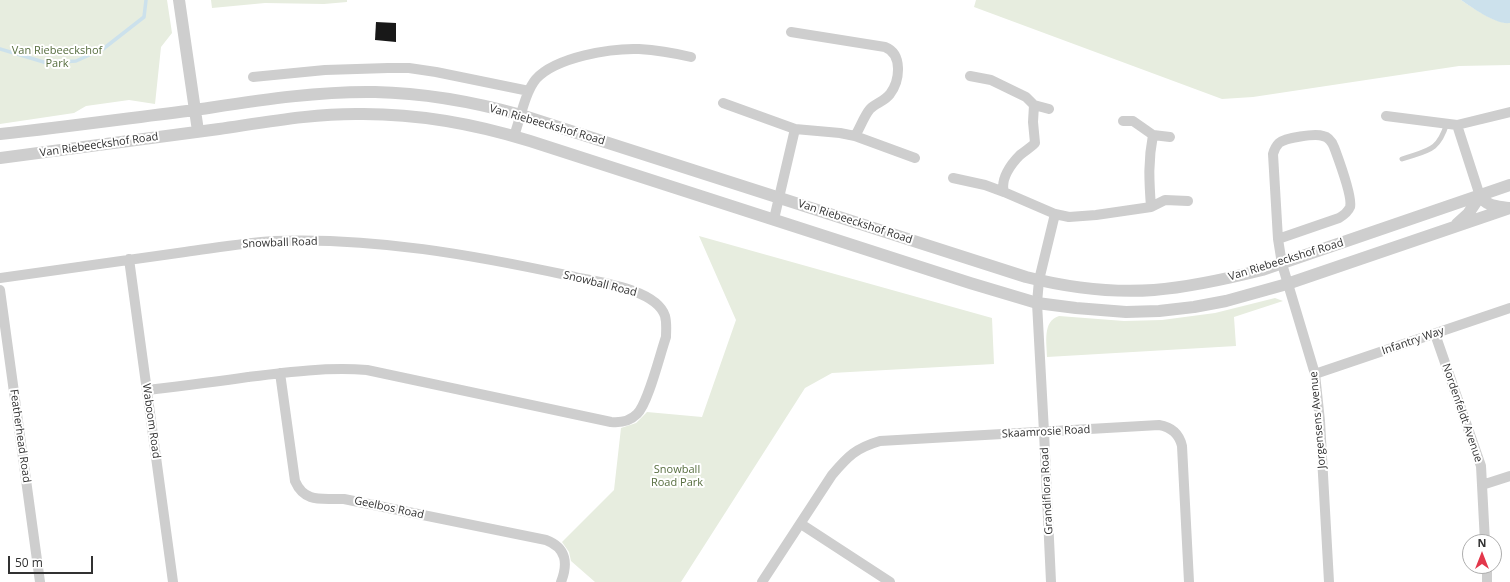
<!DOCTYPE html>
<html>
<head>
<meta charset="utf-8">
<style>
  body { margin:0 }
  #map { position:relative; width:1510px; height:582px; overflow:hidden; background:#fff; font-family:"Open Sans",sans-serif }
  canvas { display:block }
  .north { position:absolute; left:1462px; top:534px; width:40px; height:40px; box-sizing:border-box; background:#fff; border:1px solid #adadad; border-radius:50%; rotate:0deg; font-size:11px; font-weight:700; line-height:16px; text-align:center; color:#313131 }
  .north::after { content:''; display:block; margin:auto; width:14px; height:18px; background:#e3374b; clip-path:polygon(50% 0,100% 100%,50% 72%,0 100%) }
  .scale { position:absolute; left:8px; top:556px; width:85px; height:18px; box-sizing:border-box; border:2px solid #313131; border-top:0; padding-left:5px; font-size:12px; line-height:14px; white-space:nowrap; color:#313131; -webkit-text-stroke:3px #fff; paint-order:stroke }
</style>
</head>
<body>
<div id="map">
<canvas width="1510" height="582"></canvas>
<div class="north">N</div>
<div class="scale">50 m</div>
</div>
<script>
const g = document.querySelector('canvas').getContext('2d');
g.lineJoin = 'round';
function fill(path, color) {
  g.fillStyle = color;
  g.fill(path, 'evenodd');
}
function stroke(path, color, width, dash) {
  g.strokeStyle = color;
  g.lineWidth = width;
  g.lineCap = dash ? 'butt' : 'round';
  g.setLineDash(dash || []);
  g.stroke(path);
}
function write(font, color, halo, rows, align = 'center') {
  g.font = font + ' "Open Sans",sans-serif';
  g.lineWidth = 4;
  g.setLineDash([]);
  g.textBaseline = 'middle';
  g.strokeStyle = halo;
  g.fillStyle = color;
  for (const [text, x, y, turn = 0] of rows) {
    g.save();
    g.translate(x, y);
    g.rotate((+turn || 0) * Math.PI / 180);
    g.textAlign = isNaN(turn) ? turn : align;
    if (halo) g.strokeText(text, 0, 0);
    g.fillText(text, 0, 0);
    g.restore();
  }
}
fill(new Path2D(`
  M0 0H167L172 33 161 47 155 104 129 100 86 106 74 113 0 124Z
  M211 0H347V2L324 4 265 3 212 8Z
  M976 0H1461C1473 8 1496 24 1510 23V65L1459 66 1253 97 1222 99 974 7Z
  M699 236 992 318 994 364 832 373 805 388 681 582H595L571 561 569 552 562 542 614 490 621 428 636 423 647 412 702 417 736 320Z
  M1275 298 1283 301 1234 317 1236 346 1047 357C1047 344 1042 321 1059 316L1124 321 1162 320 1215 313Z`), '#e7eddf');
fill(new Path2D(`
  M1461 0H1510V23C1496 25 1473 8 1461 0Z`), '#cce1ec');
stroke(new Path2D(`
  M0 49 47 63 76 61 103 49 144 17 146 0`), '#cce1ec', 3.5);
fill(new Path2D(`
  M376 22 396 23V42L375 40Z`), '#181818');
stroke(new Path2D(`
  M1402 159C1428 150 1438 152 1447 123`), '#cecece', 5);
stroke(new Path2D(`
  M791 32 885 47C903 54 900 81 890 94 885 101 876 103 870 109 864 116 860 128 855 136
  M970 76 991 80 1026 97 1034 105 1049 109
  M253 77 325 70 388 68H409L436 72 529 91
  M723 103 795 129 840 133 855 136 915 158
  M1386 116 1457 125
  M1123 121H1133L1153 135 1170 137
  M514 136C520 120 525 92 536 79 556 57 611 48 639 49 656 50 674 53 691 57
  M953 178 985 185 1004 192 1055 214
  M1004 192C1000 179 1011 164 1020 155 1025 151 1030 148 1035 143L1033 122 1034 105
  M1480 196 1457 125 1510 112
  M1151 207C1149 180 1148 161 1153 135
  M774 219 795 129
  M1278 239 1339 218C1344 215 1348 212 1350 207 1353 197 1338 158 1334 147 1332 142 1328 137 1323 136 1315 133 1285 138 1279 143 1276 146 1274 150 1273 154L1278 239 1282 264 1315 374 1320 421 1329 582
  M129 259 173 582
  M0 278C62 269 124 260 185 252 215 248 244 243 273 241 374 237 473 255 571 276 595 282 656 288 665 316 667 323 666 330 666 337 660 354 648 404 637 414 630 421 621 423 611 422L367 370C327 367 288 372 248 377 214 382 181 386 147 390
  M0 290 40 582
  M1435 334 1481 466 1485 542
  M280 373 295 481C305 504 323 498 344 499L546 540C567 548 568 564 561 582
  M1315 374 1510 308
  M1482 485 1510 476
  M801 524 890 582
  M1487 566V582
  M762 582 832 475C848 456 856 448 880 441L1159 425C1171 427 1179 433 1182 446L1189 582
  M1051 582 1044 432 1037 303 1039 280 1055 214 1069 217 1096 215 1151 207 1165 200 1188 201`), '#cecece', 10);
stroke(new Path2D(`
  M179 0 198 131
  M0 134C65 127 130 118 195 110 255 101 315 91 375 92 424 93 474 102 521 115L1026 277C1066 287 1112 293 1154 290 1191 287 1226 279 1262 270L1510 185
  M0 158C73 148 146 138 219 129 267 122 315 113 363 114 421 114 475 124 530 141L970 283 1037 303 1076 308 1126 312 1159 311 1194 307 1226 301 1287 284 1510 208
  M1480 196C1486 206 1497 206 1508 208
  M1457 224 1468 214 1480 196`), '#cecece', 12);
write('11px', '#566d3e', '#fff', [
  ["Van Riebeeckshof",57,51],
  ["Park",57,64],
  ["Snowball",677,470],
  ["Road Park",677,483]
]);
write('11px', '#313131', '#fff', [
  ["Van Riebeeckshof Road",547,125,16],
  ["Van Riebeeckshof Road",99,145,-8],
  ["Van Riebeeckshof Road",855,222,18],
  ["Snowball Road",280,243,-2],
  ["Van Riebeeckshof Road",1286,260,-17],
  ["Snowball Road",600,284,14],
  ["Infantry Way",1413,341,-19],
  ["Nordenfeldt Avenue",1462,413,71],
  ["Jorgensens Avenue",1318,420,-95],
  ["Waboom Road",151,421,82],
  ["Skaamrosie Road",1046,432,-3],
  ["Featherhead Road",20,436,82],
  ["Grandiflora Road",1047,491,-93],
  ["Geelbos Road",389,508,12]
]);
</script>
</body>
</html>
